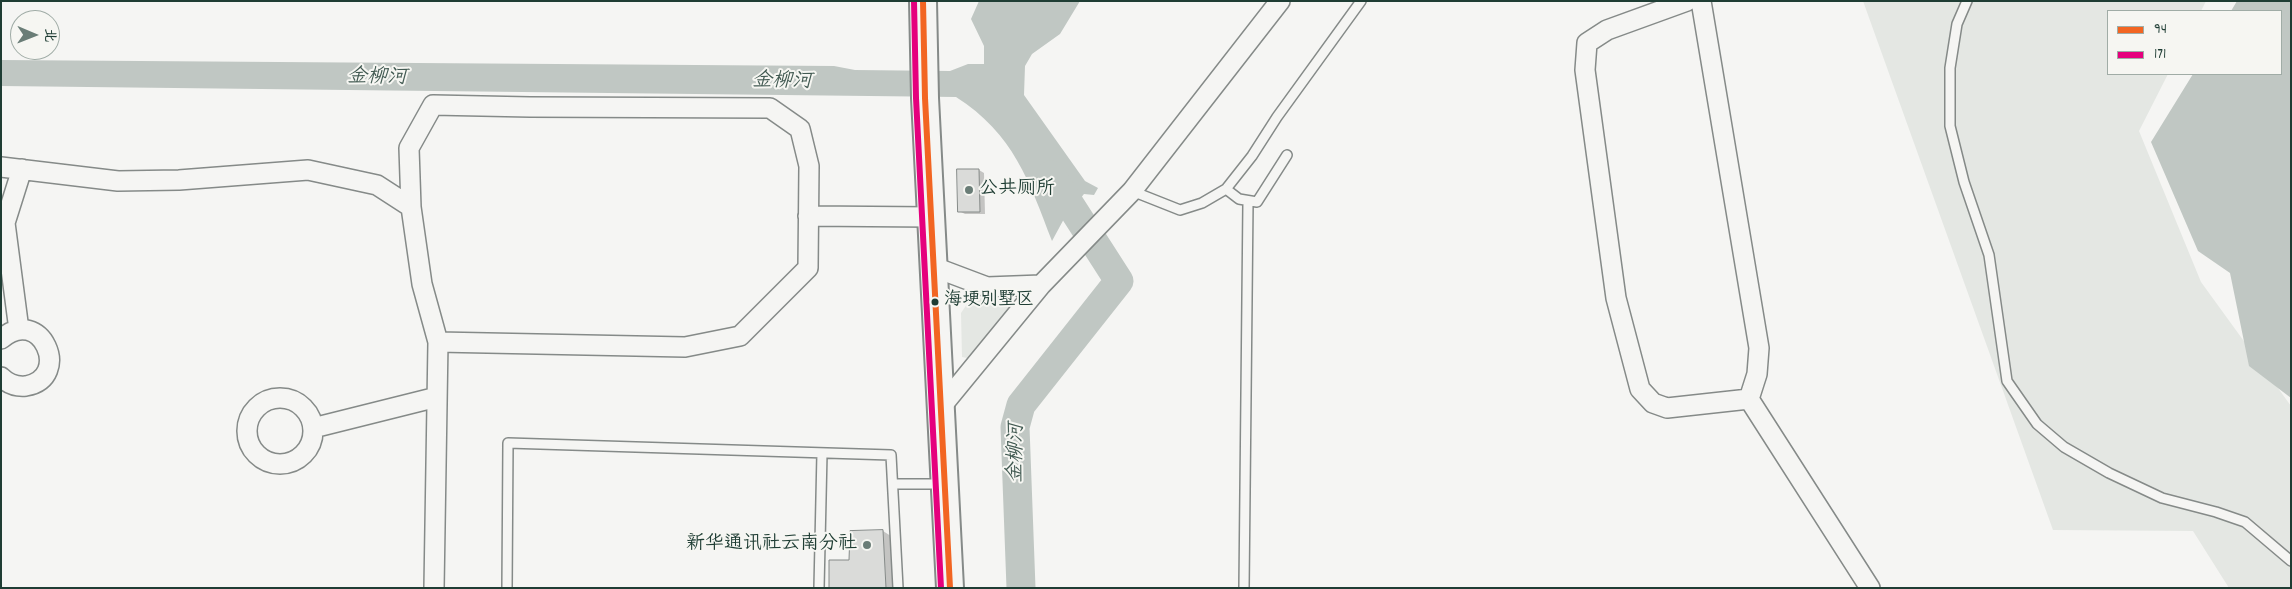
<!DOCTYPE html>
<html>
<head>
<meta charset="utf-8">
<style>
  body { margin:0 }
  #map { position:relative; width:2292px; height:589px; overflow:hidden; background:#f5f5f3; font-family:Dekko,"LXGW WenKai TC",sans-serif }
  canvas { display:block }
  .frame { position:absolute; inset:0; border:2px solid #1f3d34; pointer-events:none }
  .legend { position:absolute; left:2107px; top:10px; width:175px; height:65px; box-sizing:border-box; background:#f6f6f2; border:1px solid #a0aca6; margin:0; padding:6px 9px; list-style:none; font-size:15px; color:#1f3d34 }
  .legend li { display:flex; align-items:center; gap:10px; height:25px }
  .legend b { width:25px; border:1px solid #a0aca6 }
  .north { position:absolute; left:10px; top:10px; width:50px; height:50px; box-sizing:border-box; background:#f6f6f2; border:1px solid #a0aca6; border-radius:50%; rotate:91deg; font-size:14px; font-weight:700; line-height:20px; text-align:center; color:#1f3d34 }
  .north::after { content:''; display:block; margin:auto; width:18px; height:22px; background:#6a7d77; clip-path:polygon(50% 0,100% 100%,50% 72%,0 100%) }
</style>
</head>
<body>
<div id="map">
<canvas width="2292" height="589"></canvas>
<div class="frame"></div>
<ul class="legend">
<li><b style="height:6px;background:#f26522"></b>94</li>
<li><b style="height:6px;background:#e5007d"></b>171</li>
</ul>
<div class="north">北</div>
</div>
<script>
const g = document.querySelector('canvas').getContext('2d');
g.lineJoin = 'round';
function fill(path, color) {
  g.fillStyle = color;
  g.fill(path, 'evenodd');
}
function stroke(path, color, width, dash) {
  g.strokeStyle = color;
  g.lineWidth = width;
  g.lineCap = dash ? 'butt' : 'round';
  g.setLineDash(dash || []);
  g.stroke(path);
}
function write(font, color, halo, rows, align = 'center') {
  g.font = font + ' Dekko,"LXGW WenKai TC",sans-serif';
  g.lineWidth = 4;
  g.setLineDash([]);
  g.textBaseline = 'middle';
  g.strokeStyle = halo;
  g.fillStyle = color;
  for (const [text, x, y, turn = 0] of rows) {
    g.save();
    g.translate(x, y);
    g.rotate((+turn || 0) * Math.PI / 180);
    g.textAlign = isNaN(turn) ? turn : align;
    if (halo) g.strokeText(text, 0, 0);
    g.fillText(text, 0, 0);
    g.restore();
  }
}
fill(new Path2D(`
  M1863 1H2206L2201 11H2108V74H2168L2139 131 2201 282 2291 406V588H2229L2193 531 2053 530Z
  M971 298 1010 299 1011 305 972 359 962 357 961 313Z`), '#e4e7e3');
fill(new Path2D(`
  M979 1H1080L1060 34 1032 54 1025 66 1024 95 1085 181 1098 188 1094 195 1084 194 1065 217 1052 241C1029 181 1014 134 956 97L1 86V60L834 66 855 70 950 71 968 64H984V46L971 19Z
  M2237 1H2291V398L2249 366 2230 273 2198 251 2151 142 2193 74H2281V11H2231Z`), '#c0c7c3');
fill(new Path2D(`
  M979 170 984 173 985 214H965L959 211Z
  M883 531 894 538 896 588H830L851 561V532Z`), '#0003');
stroke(new Path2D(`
  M1021 588 1015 427 1021 405 1119 281 1051 175`), '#c0c7c3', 29);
const building = new Path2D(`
  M957 169H979L980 212H958Z
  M883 530 886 588H829V560H849L850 531Z`);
fill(building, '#dadbd9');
stroke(building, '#858a88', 1);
const lane = new Path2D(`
  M1967 1 1957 24 1950 68V126L1964 182 1989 255 2007 381 2037 424 2064 447 2109 473 2162 498 2216 512 2245 522 2291 561
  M1226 189 1239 199 1257 202 1287 155
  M1132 191 1180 210 1202 203 1226 189 1252 156 1277 117 1361 1
  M894 484H942
  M507 588 508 443 891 455 898 588
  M819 588 822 453
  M1244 588 1248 202`);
const street = new Path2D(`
  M1687 1 1607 30 1587 43 1585 70 1616 298 1640 389 1653 403 1667 408 1749 399 1757 374 1759 348 1701 1
  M1 167 118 181 179 180 308 170 377 185 411 207 422 284 438 342 434 588
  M411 207 409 148 433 105 530 107 770 108 800 129 809 166 808 268 740 336 685 347 438 342
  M808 216 932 217
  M934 267 987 287 1041 285
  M19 330 5 223 22 169
  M1 339C41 304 73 378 26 386 16 387 8 384 1 377
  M247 431a33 33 0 1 1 66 0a33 33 0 1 1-66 0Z
  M1749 399 1870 588
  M941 407 1041 285 1132 191 1280 1
  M313 428 437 397`);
const secondary = new Path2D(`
  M923 1 925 98 950 588`);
stroke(lane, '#858a88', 12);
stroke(street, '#858a88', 22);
stroke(secondary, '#858a88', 30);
stroke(lane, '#f5f5f3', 9);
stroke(street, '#f5f5f3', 19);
stroke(secondary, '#f5f5f3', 26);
stroke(new Path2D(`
  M923 1 925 98 950 588`), '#f26522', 6);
stroke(new Path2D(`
  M914 1 916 98 941 588`), '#e5007d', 6);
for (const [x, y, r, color] of [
  [969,190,5,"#6a7d77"],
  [935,302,4.5,"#1f3d34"],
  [867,545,5,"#6a7d77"]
]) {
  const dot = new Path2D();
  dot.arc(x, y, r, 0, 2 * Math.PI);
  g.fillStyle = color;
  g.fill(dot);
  stroke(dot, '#f6f6f2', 2);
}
write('18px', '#1f3d34', '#f6f6f2', [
  ["海埂别墅区",944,302]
], 'left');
write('19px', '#1f3d34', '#f6f6f2', [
  ["公共厕所",979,190],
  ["新华通讯社云南分社",857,545,"right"]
], 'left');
write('italic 20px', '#425a52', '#f6f6f2', [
  ["金柳河",377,79,1],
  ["金柳河",782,83,1],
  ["金柳河",1018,453,-89]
]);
</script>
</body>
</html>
